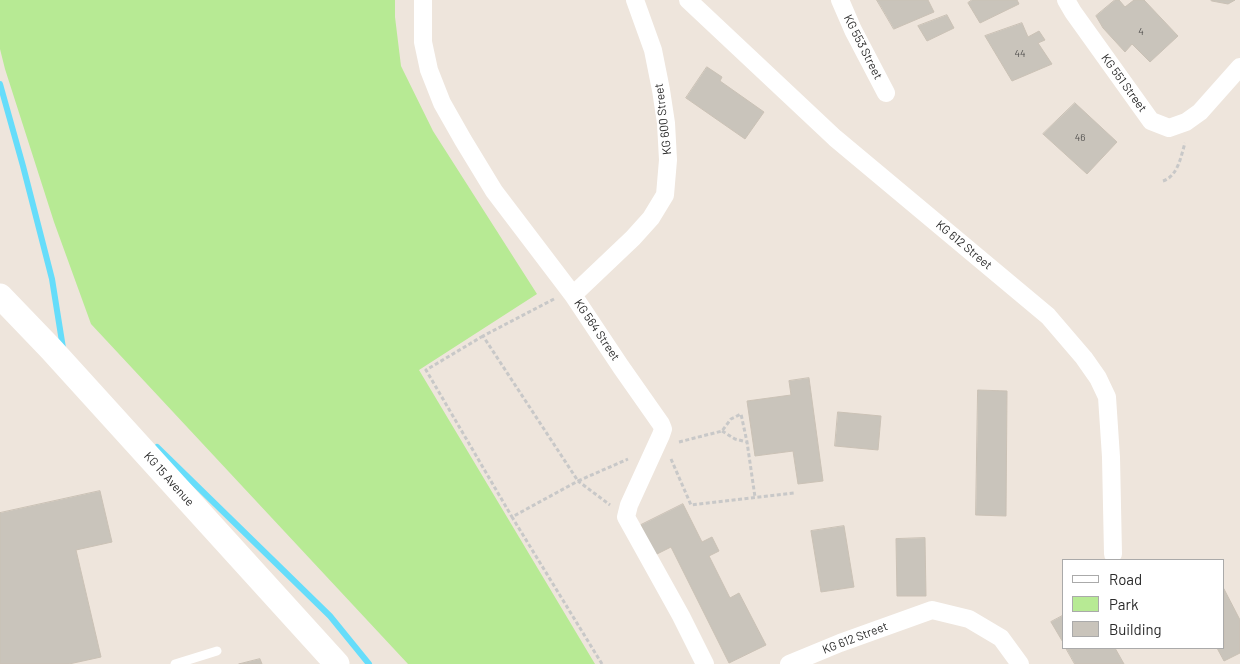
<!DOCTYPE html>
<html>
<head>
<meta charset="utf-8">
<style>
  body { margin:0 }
  #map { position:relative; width:1240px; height:664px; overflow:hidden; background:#eee5dc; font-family:Barlow,sans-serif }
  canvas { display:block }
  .legend { position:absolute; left:1062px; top:559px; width:162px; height:90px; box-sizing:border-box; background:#fff; border:1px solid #aaa; margin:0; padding:6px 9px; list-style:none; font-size:15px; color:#2b2b2b }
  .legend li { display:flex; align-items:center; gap:10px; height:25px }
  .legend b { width:25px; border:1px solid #aaa }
</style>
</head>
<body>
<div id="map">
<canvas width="1240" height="664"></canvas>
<ul class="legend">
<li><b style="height:6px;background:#fff"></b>Road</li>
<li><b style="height:14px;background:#b7ea94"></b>Park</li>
<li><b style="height:14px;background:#c9c4bb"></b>Building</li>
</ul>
</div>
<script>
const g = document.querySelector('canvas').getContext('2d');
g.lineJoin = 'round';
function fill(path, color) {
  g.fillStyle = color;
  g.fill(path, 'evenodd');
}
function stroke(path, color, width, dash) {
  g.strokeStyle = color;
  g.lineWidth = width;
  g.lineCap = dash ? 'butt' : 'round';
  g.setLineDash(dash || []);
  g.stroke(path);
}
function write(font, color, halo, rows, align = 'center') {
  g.font = font + ' Barlow,sans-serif';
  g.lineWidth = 4;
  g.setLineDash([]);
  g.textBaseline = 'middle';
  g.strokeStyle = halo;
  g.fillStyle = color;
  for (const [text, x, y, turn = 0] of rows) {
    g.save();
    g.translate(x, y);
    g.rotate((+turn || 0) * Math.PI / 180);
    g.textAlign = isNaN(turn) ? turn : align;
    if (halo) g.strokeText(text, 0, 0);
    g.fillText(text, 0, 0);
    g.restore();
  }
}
fill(new Path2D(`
  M0 0H395V17L401 66 433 131 537 294 419 370 595 664H408L91 324 54 222 5 69 0 49Z`), '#b7ea94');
stroke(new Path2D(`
  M0 84 23 166 52 279 63 348 64 350
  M157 447 330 616 369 664`), '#66ddfa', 6);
const building = new Path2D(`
  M877 0H928L934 12 894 29Z
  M972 0H1017L1019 4 980 23 968 3Z
  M1115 0H1119L1125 7 1134 0H1144L1178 36 1150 62 1132 44 1125 52 1103 28 1096 16Z
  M1211 0H1235L1228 4 1212 1Z
  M947 15 954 28 927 41 918 26Z
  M1022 23 1028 37 1039 31 1045 40 1038 43 1052 64 1012 81 985 36Z
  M707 67 722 77 720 81 764 112 745 139 686 98Z
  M1075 103 1117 142 1087 174 1043 134Z
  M809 378 823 481 798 484 793 451 755 456 747 401 791 395 789 381Z
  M978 390 1007 391 1006 516 976 515Z
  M838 412 881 416 878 450 835 446Z
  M100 491 112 542 76 550 101 657 69 664H0V513Z
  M683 504 702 542 712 537 719 551 709 556 730 598 739 593 766 645 729 663 671 547 655 555 641 525Z
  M844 526 854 587 821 592 811 531Z
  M925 538 926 596H897L896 539Z
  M1224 589 1240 620V653L1224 661 1217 648H1224Z
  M1064 615V644L1051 622Z
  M1066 648H1115L1124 664H1075Z
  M260 659 262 664H239Z`);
fill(building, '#c9c4bb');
stroke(building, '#cac1b5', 1);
stroke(new Path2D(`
  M1163 181C1178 176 1181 156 1185 143
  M554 299 483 336 578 481 628 459
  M483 336 426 370 512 517
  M722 431 735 439 747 442 755 497
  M679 442 722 431 731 419 741 414 747 442
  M671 459 691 505 794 493
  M602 664 512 517 578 481 610 505`), '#c8c8c8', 3, [4, 2.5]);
stroke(new Path2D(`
  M175 664 217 651`), '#fff', 9);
stroke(new Path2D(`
  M423 0V42L429 70 442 103 463 140 494 191 573 295 621 367 661 424 663 429 661 435 629 505 626 517 681 616 705 664
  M688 0 835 138 1048 316 1084 358 1098 378 1107 397 1111 457 1113 554
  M840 0 853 30 886 93
  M1066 0 1073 12 1151 121 1169 128 1186 122 1200 112 1240 67
  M573 295 633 238 651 218 665 195 668 160 666 123 661 90 653 50 635 0
  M789 664 840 643 932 610 969 619 1001 638 1020 664`), '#fff', 18);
stroke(new Path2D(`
  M0 296 51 349 337 664`), '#fff', 25);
write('10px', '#52514f', null, [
  ["4",1141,32],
  ["44",1020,54],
  ["46",1080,138]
]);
write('12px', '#2b2b2b', '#fff', [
  ["KG 553 Street",863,47,63],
  ["KG 551 Street",1124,83,54],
  ["KG 600 Street",663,119,-97],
  ["KG 612 Street",964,245,40],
  ["KG 564 Street",597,330,56],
  ["KG 15 Avenue",169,479,48],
  ["KG 612 Street",855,638,-21]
]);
</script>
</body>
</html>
